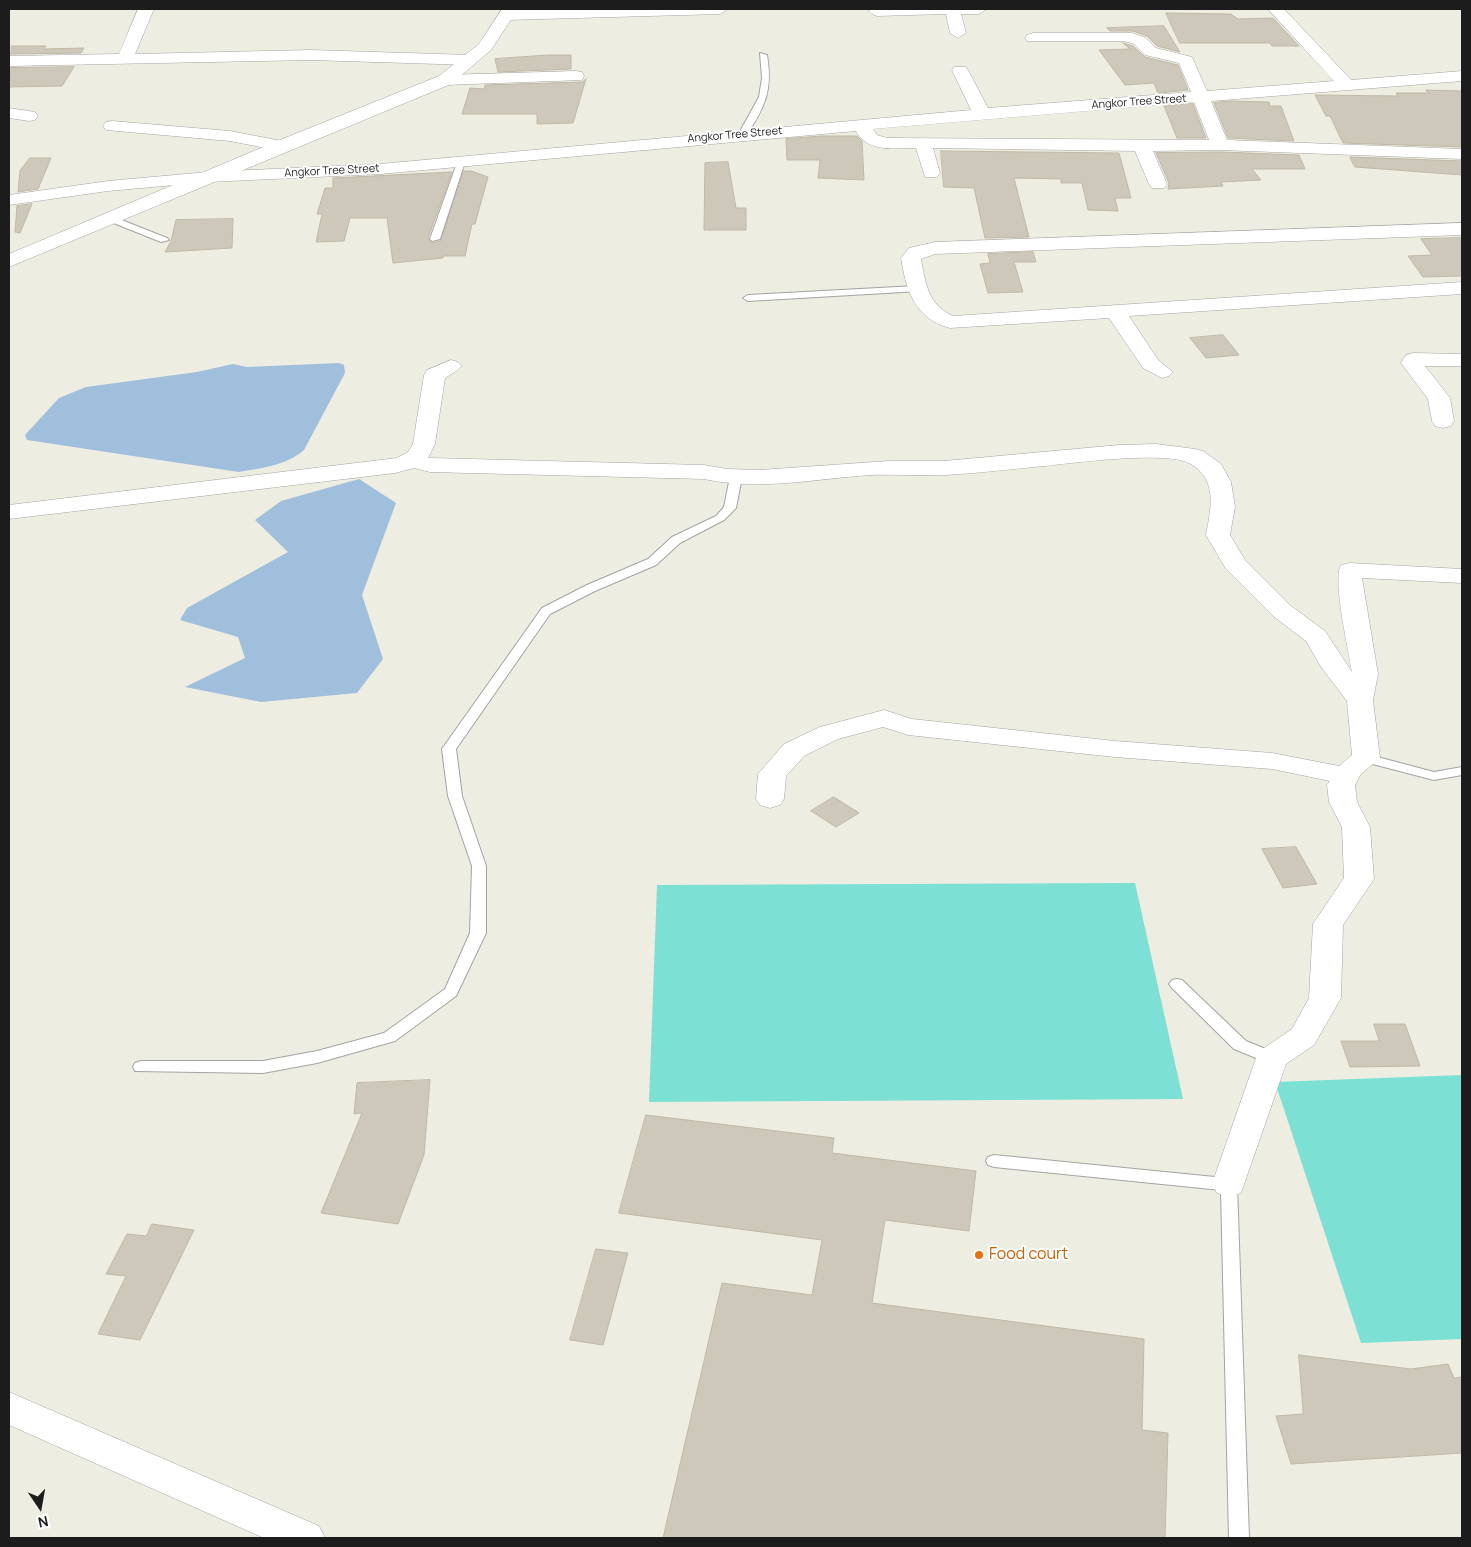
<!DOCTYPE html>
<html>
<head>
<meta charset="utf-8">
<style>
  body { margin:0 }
  #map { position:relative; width:1471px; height:1547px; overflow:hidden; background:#eeede2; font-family:Manrope,sans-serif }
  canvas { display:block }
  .frame { position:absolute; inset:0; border:10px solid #1c1c1c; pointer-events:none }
  .north { position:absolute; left:15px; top:1482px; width:50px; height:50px; -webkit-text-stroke:4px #fff; paint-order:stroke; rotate:168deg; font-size:14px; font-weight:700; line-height:20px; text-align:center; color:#1c1c1c }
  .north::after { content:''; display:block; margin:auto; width:18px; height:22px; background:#1c1c1c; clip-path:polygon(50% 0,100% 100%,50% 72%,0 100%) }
</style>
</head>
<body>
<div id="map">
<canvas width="1471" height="1547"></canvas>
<div class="frame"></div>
<div class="north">N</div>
</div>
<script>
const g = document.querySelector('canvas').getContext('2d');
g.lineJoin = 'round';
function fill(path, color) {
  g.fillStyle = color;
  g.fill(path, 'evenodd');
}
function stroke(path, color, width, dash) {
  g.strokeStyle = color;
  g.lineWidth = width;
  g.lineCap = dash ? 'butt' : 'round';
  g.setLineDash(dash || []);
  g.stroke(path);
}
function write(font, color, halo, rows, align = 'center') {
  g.font = font + ' Manrope,sans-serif';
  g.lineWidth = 4;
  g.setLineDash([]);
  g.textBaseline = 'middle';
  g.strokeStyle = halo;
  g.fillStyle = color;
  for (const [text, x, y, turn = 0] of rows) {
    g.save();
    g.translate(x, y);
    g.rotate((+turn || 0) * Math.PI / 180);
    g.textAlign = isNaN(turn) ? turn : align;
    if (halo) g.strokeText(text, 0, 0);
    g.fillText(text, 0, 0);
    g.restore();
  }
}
fill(new Path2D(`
  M1135 883 1183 1099 649 1102 657 885Z
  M1462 1075V1339L1361 1343 1275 1082Z`), '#7de0d5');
fill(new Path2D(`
  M339 363 344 365 345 373 304 450C287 465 262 468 239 472L27 440 25 435 59 398 86 387 197 372 233 364 247 367Z
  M359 479 396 503 362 595 383 659 357 693 261 702 185 687 245 658 238 637 180 620 187 608 288 552 255 520 281 501Z`), '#a0bfdd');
const building = new Path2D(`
  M1166 13 1231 14 1238 19 1273 18 1299 46H1272L1270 43H1180Z
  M1164 26 1180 52 1157 46 1147 36 1133 31H1110L1107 28Z
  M1123 43 1133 46 1145 57 1178 65 1188 90 1158 93 1154 83 1125 85 1099 50 1130 49Z
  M12 46H46L44 49 84 48 81 53 11 54Z
  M548 55H571V69L498 72 495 59Z
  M74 67 62 86 9 87V68Z
  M586 79 573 123 537 124V114H462L470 88 484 89 485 85 582 82Z
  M1426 90 1462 91V147L1343 143 1330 116H1326L1315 95 1398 96 1396 93H1428Z
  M1229 101 1269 102 1270 106H1281L1294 141 1228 138 1214 103Z
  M1193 104 1206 138H1177L1164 106Z
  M821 136H857L862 141 864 180 818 178 820 160H787L786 139Z
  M941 151 1119 153 1131 198H1115L1118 211 1088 210 1082 183H1061V179L1014 178 1029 237 985 238 974 188 944 187Z
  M1220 152 1299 155 1305 169H1252L1261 180 1221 182 1223 186 1168 189 1169 183 1156 153Z
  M1350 157 1462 161V175L1355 167Z
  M30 158H51L38 189 18 192 20 171Z
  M728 162 736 208H746V230H704L705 163Z
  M464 171H471L488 177 475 224H472L465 256H443V258L393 263 387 218H350L344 241 316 242 322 214H317L325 188H333V178L452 172 428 238 432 243 440 241Z
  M32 204 20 233 15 232 17 206Z
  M233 219 232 248 165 252 171 241 176 220Z
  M1462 238V276L1423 277 1408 256 1432 255 1421 239Z
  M1033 252 1036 262H1014L1023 292 988 293 980 264 990 263 988 254Z
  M1223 335 1239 355 1206 358 1190 338Z
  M834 797 859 813 836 827 811 811Z
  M1296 847 1317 884 1283 888 1262 849Z
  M1374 1024H1405L1420 1066 1350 1067 1341 1041H1379Z
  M430 1080 424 1155 398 1224 321 1213 362 1113 354 1114 357 1083Z
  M646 1115 834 1138 832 1153 976 1171 969 1231 885 1220 872 1303 1144 1339 1142 1430 1168 1433 1165 1538H663L722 1283 812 1295 822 1240 619 1213Z
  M152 1224 194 1230 140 1340 98 1334 126 1276 106 1274 127 1234 146 1236Z
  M596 1249 628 1253 603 1345 570 1340Z
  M1299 1355 1411 1369 1448 1364 1454 1378 1462 1377V1453L1291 1464 1276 1416 1303 1414Z`);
fill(building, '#cec8bb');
stroke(building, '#c0b8a4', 1);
const service = new Path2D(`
  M760 53 767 55C773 90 765 108 745 137L742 138 738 135 759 97 762 78Z
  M458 160 465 162 440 239 432 241 430 239Z
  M109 215 167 238 169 240 161 242 106 220 104 218Z
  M916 286 920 287V291L748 301 743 298 748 295Z
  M736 474 742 477 736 508 724 520 680 543 656 565 595 591 550 614 456 749 462 796 486 866V933L456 996 395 1041 317 1063 263 1073 135 1071 133 1067 135 1063 141 1061H263L317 1051 384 1033 445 989 470 933 472 866 448 796 442 749 542 608 587 585 648 559 672 537 716 516 724 507 730 477Z
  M1366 754 1434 772 1462 767V775L1434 780 1361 761 1359 758Z
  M1177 979 1182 980 1246 1041 1278 1054 1280 1058 1278 1062H1266L1234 1049 1172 988 1169 984 1172 980Z
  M994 1155 1235 1179 1237 1184 1249 1538H1229L1221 1190 994 1167 988 1165 986 1161 988 1157Z`);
const minor = new Path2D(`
  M138 9H154L135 54 311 50 471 55 479 60 471 65 311 60 9 66V56L119 54Z
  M562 9H728L720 14 506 20 498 15 506 10Z
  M871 9H987L979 14H961L966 33 958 38 950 33 946 14 877 16 872 14 869 11Z
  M1268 9H1284L1351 80 1462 71V81L1211 101 1227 140 1462 149V159L1220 150 1153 151 1167 184 1164 188H1152L1149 184 1135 151 933 148 940 173 937 177H925L916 148C894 148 868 153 856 131L380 174 208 182 108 191 9 205V195L108 181 208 172 380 164 971 110 952 70 954 67H966L968 70 988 108 1191 92 1179 63 1145 55 1134 44 1124 41H1027L1025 38 1027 35 1033 33H1132L1146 38 1156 48 1192 57 1207 91 1334 81ZM1194 102 1209 140 887 138 877 135 873 129Z
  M576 71 582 72 584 76 582 80 445 85 439 84 437 80 439 76 445 75Z
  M9 108 35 112 38 116 35 120 29 121 9 118Z
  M112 121 230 131 287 142 290 146 287 150 281 151 230 141 106 130 103 126 106 122Z
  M1462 223V235L935 254 921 259C925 282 928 305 953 316L1462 282V294L1129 316 1158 360 1173 372 1169 376 1162 378 1143 368 1109 318 950 328C915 319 906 290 901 258L909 248 935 242Z
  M1413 353 1462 354V366H1425L1450 398 1454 421 1451 426 1443 428 1435 426 1432 421 1428 399 1401 363 1406 355Z
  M451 360 458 362 462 366 458 370 445 378 435 444 428 458H430L704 465 727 469 760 470 889 461H944L1119 445 1156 444 1195 449 1203 451 1221 464 1231 482 1235 507 1230 535 1245 560 1291 606 1325 631 1352 672C1349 652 1332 579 1341 565L1350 563 1462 569V583L1362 578 1378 674 1373 700 1380 758 1361 774 1355 785 1357 802 1370 827 1374 879 1343 925 1341 998 1314 1045 1286 1064 1241 1193 1229 1197 1217 1193 1212 1184 1256 1058 1261 1050 1292 1029 1309 998 1313 924 1344 878 1342 827 1329 802 1327 785 1330 781 1272 769 1115 757 908 735 883 727 838 739 804 756 786 776 784 799 780 805 770 808 760 805 756 799 758 774 784 744 820 727 884 710 912 719 1115 741 1272 753 1339 766 1352 755 1347 701 1321 667 1306 641 1273 616 1226 569 1206 535C1211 508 1218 481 1191 464 1170 450 1072 463 1044 466 1012 469 979 473 946 475 921 476 895 474 870 475 815 479 758 491 704 479L430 472 414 468 395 473 9 519V505L397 458 408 452 413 444 424 375 427 370Z`);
const tertiary = new Path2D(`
  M502 9H518L491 50 451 84 9 267V254L275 142 439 76 479 44Z
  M9 1392 319 1526 325 1538H264L9 1425Z`);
stroke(service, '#a3a3a3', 2);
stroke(minor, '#a3a3a3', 1);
stroke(tertiary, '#a3a3a3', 1);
fill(service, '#fff');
fill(minor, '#fff');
fill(tertiary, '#fff');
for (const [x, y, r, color] of [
  [979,1255,5,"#e8710a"]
]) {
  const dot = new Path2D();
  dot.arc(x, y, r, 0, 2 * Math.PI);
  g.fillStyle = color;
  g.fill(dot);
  stroke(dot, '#fff', 2);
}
write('11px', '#1c1c1c', '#fff', [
  ["Angkor Tree Street",1139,102,-4],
  ["Angkor Tree Street",735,135,-5],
  ["Angkor Tree Street",332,171,-3]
]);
write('16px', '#c56008', '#fff', [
  ["Food court",989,1255]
], 'left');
</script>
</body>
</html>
